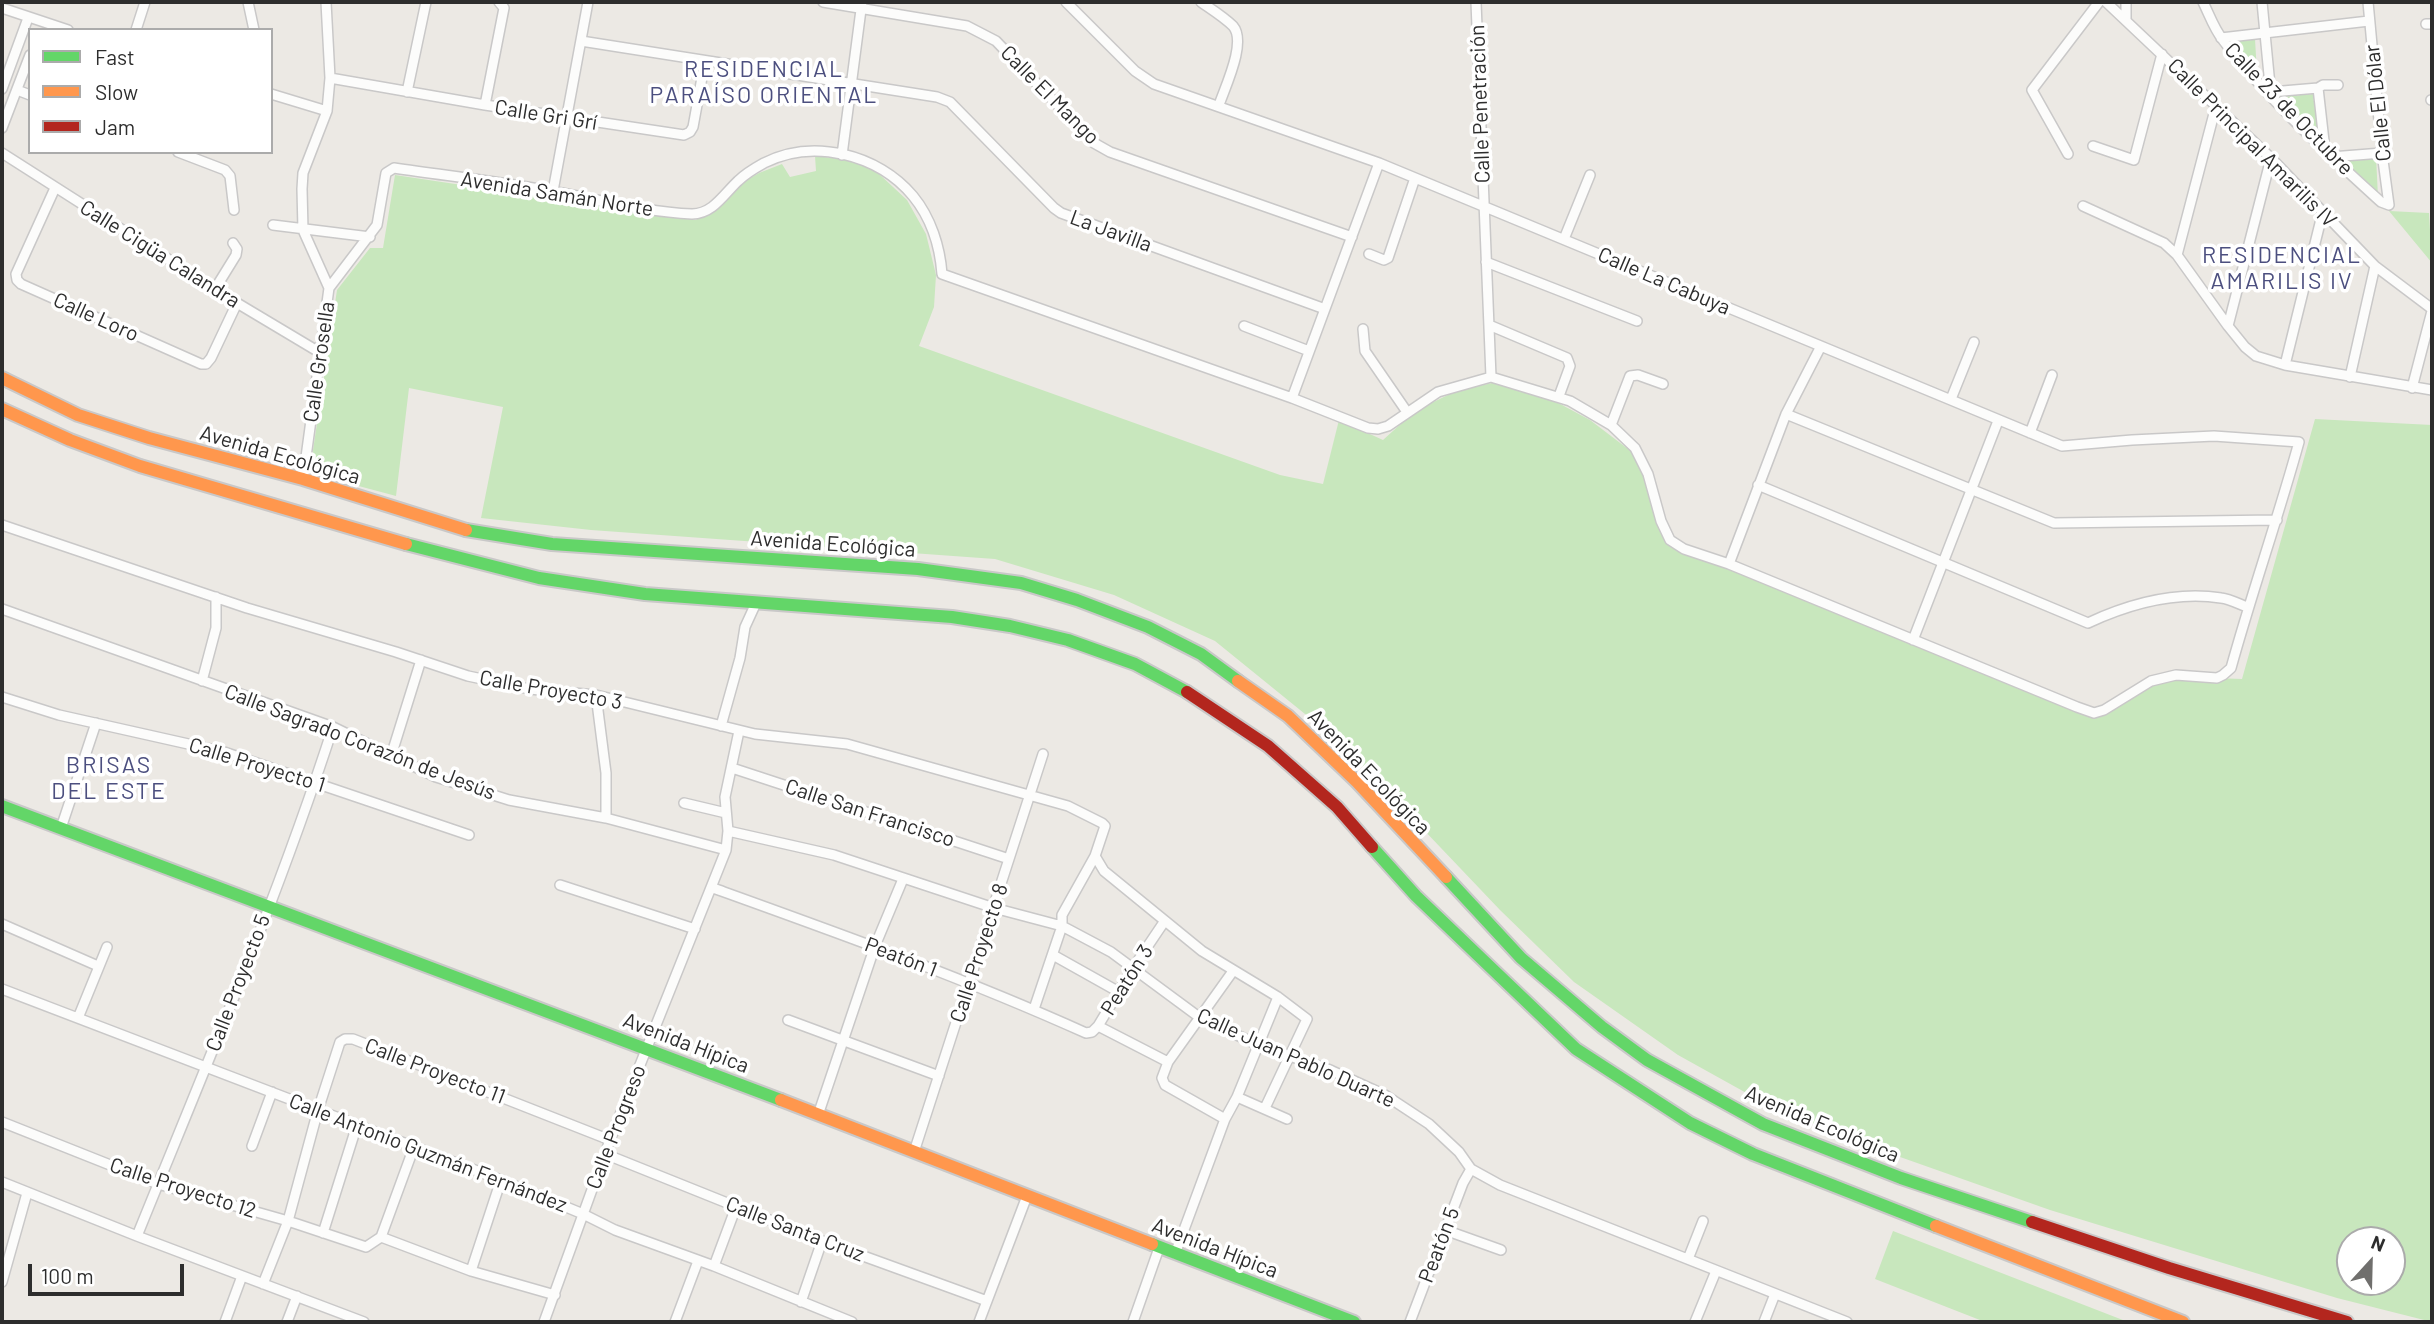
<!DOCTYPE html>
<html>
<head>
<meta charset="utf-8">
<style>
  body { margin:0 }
  #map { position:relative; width:2434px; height:1324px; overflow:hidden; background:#ece9e4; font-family:Barlow,sans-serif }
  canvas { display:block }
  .frame { position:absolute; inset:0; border:4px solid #2d2d2d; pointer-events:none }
  .legend { position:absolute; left:28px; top:28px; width:245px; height:126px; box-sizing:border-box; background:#fff; border:2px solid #ababab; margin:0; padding:9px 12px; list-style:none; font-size:21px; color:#2d2d2d }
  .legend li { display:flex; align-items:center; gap:14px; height:35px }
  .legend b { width:35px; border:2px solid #ababab }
  .north { position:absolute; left:2336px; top:1226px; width:70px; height:70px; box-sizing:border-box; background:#fff; border:2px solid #ababab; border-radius:50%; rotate:22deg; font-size:19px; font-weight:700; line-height:28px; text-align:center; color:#2d2d2d }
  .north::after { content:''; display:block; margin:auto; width:24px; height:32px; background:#706f6d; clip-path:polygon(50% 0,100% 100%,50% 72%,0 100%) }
  .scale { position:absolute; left:28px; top:1264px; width:156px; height:32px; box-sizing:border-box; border:4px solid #2d2d2d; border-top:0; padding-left:9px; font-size:21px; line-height:24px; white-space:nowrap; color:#2d2d2d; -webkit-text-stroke:5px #fff; paint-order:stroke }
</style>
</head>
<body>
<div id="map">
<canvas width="2434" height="1324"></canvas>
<div class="frame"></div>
<ul class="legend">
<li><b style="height:9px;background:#63d668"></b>Fast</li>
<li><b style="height:9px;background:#ff974d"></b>Slow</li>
<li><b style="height:9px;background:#b3261e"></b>Jam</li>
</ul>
<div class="north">N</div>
<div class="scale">100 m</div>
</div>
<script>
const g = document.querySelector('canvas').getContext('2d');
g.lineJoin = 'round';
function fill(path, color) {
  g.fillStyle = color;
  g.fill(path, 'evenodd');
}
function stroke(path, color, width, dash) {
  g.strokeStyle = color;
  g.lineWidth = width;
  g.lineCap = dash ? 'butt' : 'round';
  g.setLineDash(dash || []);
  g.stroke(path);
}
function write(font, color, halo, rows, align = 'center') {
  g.font = font + ' Barlow,sans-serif';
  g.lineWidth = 7;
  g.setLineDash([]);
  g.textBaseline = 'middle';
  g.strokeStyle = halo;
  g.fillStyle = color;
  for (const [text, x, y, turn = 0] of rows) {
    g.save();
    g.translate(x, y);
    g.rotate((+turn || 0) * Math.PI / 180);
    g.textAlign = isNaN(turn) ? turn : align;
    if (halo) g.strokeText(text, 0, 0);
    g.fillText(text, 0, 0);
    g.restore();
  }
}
fill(new Path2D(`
  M2255 39 2257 73 2228 41Z
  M2313 94 2318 132 2279 97Z
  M815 156 858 161 878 173 907 200 926 234 936 275 934 307 919 346 1280 475 1323 484 1339 420 1383 440 1415 411 1454 392 1496 382 1549 398 1590 420 1632 452 1641 469 1667 542 2093 718 2151 684 2186 677 2242 679 2315 419 2432 425V1322L2337 1298 2050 1210 1869 1146 1768 1105 1678 1055 1574 982 1500 910 1342 744 1215 641 1114 595 995 559 591 530 481 518 503 407 409 388 396 496 325 477 314 465 313 450 337 290 370 248H383L395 175 696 220 719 196 759 173 782 164 790 177 816 171ZM2350 1240H2392V1282H2350Z
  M2376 156 2378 197 2341 158Z
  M2389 211 2429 213 2432 263Z
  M1893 1231 2128 1322H1985L1875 1279Z`), '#c8e7bd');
const street = new Path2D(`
  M248 2 254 30
  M823 2 967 26 996 41 1094 143 1110 152 1352 237
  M1201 2C1211 9 1224 17 1233 26 1247 42 1225 87 1219 105
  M1476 2 1491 377
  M2106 2 2271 158 2375 266 2432 309
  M2203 2C2209 14 2214 29 2223 40 2268 100 2326 152 2381 202L2389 205 2382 153 2368 2
  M2262 2 2271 96
  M2 8 68 30
  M2126 19V2
  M2426 24H2432
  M136 30 145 2
  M2221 38 2369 21
  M581 41 937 97 950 102 1054 208 1061 213 1325 309
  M330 78 485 105 684 135 690 132 693 127 705 61
  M2318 88 2323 85H2338
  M2 89 28 18
  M17 90 30 95
  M407 92 426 2
  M2271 92 2318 88 2325 150
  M271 94 327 111
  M2431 100H2432
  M485 105 504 8 499 2
  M2 128 30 55
  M2093 146 2134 160 2162 54
  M178 152 225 170 230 176 234 210
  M2 153 237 303 319 352
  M2068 154 2032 90 2099 2
  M842 155 862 2
  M2331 157 2382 153
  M55 188 16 274 17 280 21 284 201 364H206L211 358 237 303
  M553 191 588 2
  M2083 206 2164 243 2177 255 2228 326 2245 347 2256 356 2285 365 2432 390
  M273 225 370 237
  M1564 239 1590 175
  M1369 254 1384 260 1388 258 1415 178
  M2177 255 2216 106
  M1486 262 1637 321
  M329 288 377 225 386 173 394 168C448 176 503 182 556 192 601 200 647 212 692 214 713 214 724 194 738 181 745 174 755 168 764 163 813 138 878 154 913 196 931 218 940 247 942 274L1292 398 1368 428 1378 429 1388 426 1438 392 1491 377 1570 401 1611 425 1635 448 1648 474 1661 521 1670 540 1684 549 1729 564 2077 707 2094 713 2104 710 2151 681 2176 675 2217 678 2223 675 2231 668C2252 592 2278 518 2299 442L2214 436 2132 440 2062 446 1379 163 1154 84 1135 71 1066 2
  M215 289 236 255 237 249 233 243
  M1489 325 1567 358 1570 366 1559 396
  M1244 326 1309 351
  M2228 326 2271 158
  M1363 329 1365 351 1407 412
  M2285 365 2323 211
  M2350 377 2375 266
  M2412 388 2432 311
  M1292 398 1379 163
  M1951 399 1974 342
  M1786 414 2054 523 2277 520
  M1611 425 1630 376 1638 375 1663 384
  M2030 433 2052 375
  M303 479 329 288 303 230 302 189 303 173 327 111 330 78 326 2
  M1758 485 2088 623C2129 604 2175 591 2221 598 2230 599 2239 604 2247 607
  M2 525 247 608 396 652 468 676 529 689 596 695 755 734 847 744 1068 806 1102 823 1105 826 1095 856 1062 915V926L1034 1009
  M1729 564 1786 414 1821 346
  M2 609 333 727 436 777 509 800 606 818 726 850
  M1913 640 1998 421
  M202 681 216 628V597
  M596 695 606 773V818
  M2 697 59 715 224 752 469 835
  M721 726 740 658 745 627 756 603
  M391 756 421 660
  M732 768 1009 859
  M684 803 726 813
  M61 828 96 723
  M728 831 834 855 994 908 1062 926 1111 952 1199 1017 1258 1045 1330 1070 1385 1095 1429 1124 1459 1152 1471 1169 1500 1185 1847 1322
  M1095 856 1104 871 1202 951 1278 997 1307 1019 1265 1108
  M560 885 695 929
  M713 888C838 933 964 978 1086 1033L1092 1032 1098 1026 1133 968 1164 922
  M2 924 98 966
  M1053 955 1119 992
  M2 989 501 1180 583 1214 615 1230 714 1266 852 1322
  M78 1018 107 947
  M788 1020 939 1076
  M1098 1026 1168 1062
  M1237 1097 1287 1119
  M818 1115 875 946 903 879
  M1225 1119 1165 1085 1162 1078 1168 1062 1233 971
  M2 1122 158 1184 288 1221 366 1247 381 1237 414 1147
  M252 1146 272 1092
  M914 1152 1043 754
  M605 1154 822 1241 987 1301
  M2 1182 137 1236 364 1322
  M1445 1230 1501 1250
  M323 1233 357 1125
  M137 1236C205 1068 277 900 333 727
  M381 1237 471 1271 555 1295
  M1175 1254 1225 1119 1237 1097 1278 997
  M1688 1259 1703 1221
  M714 1266 736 1207
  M471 1271 501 1180
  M2 1282 27 1193
  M263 1284 288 1221 318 1110 340 1042 345 1039H353L610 1140
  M801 1302 822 1241
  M225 1322 242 1276
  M287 1322 297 1296
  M544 1322 610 1140 726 850 728 831 725 797 739 731
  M675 1322 698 1261
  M979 1322 1027 1196
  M1133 1322 1159 1248
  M1410 1322 1463 1183 1471 1169
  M1695 1322 1716 1271
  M1764 1322 1775 1294`);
const fast = new Path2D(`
  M466 530 552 544 918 569 1021 583 1077 600 1148 627 1201 654 1238 681
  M406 544 539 578 645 594 952 617 1010 626 1068 640 1135 664 1187 692
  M2 806 781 1100
  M1372 847 1416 896 1576 1049 1690 1123 1753 1154 1936 1226
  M1446 877 1521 958 1602 1027 1647 1060 1763 1124 1901 1178 2032 1222
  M1152 1244 1354 1322`);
const slow = new Path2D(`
  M2 378 78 415 149 438 303 479 466 530
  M2 409 70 440 140 466 406 544
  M1238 681 1288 716 1357 782 1446 877
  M781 1100 1152 1244
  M1936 1226 2183 1322`);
const jam = new Path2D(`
  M1187 692 1268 746 1337 807 1372 847
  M2032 1222 2169 1268 2347 1322`);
stroke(street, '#c9c8c8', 12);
stroke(fast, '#c9c8c8', 16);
stroke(slow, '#c9c8c8', 16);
stroke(jam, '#c9c8c8', 16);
stroke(street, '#fcfcfb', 9);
stroke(fast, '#63d668', 12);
stroke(slow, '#ff974d', 12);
stroke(jam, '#b3261e', 12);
write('21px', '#2d2d2d', '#fff', [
  ["Calle El Mango",1050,95,45],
  ["Calle El Dólar",2378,103,-96],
  ["Calle Penetración",1480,104,-92],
  ["Calle 23 de Octubre",2289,109,46],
  ["Calle Gri Grí",546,115,9],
  ["Calle Principal Amarilis IV",2252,143,45],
  ["Avenida Samán Norte",557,194,9],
  ["La Javilla",1111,231,20],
  ["Calle Cigüa Calandra",160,254,32],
  ["Calle La Cabuya",1664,281,23],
  ["Calle Loro",96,317,24],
  ["Calle Grosella",319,362,-82],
  ["Avenida Ecológica",280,455,16],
  ["Avenida Ecológica",833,544,4],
  ["Calle Proyecto 3",551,690,10],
  ["Calle Sagrado Corazón de Jesús",360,742,21],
  ["Calle Proyecto 1",257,765,17],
  ["Avenida Ecológica",1369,772,46],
  ["Calle San Francisco",870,813,18],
  ["Calle Proyecto 8",979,953,-72],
  ["Peatón 1",901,957,21],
  ["Peatón 3",1127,980,-58],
  ["Calle Proyecto 5",238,983,-69],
  ["Avenida Hípica",686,1043,21],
  ["Calle Juan Pablo Duarte",1296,1058,24],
  ["Calle Proyecto 11",435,1071,21],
  ["Avenida Ecológica",1822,1124,23],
  ["Calle Progreso",616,1127,-69],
  ["Calle Antonio Guzmán Fernández",428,1153,21],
  ["Calle Proyecto 12",183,1188,18],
  ["Calle Santa Cruz",795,1229,21],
  ["Peatón 5",1439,1245,-69],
  ["Avenida Hípica",1215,1248,21]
]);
g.letterSpacing = '2px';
write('23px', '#4c4f7f', '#fff', [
  ["RESIDENCIAL",764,69],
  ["PARAÍSO ORIENTAL",764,95],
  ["RESIDENCIAL",2282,255],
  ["AMARILIS IV",2282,281],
  ["BRISAS",109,765],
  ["DEL ESTE",109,791]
]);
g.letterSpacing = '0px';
</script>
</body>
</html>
